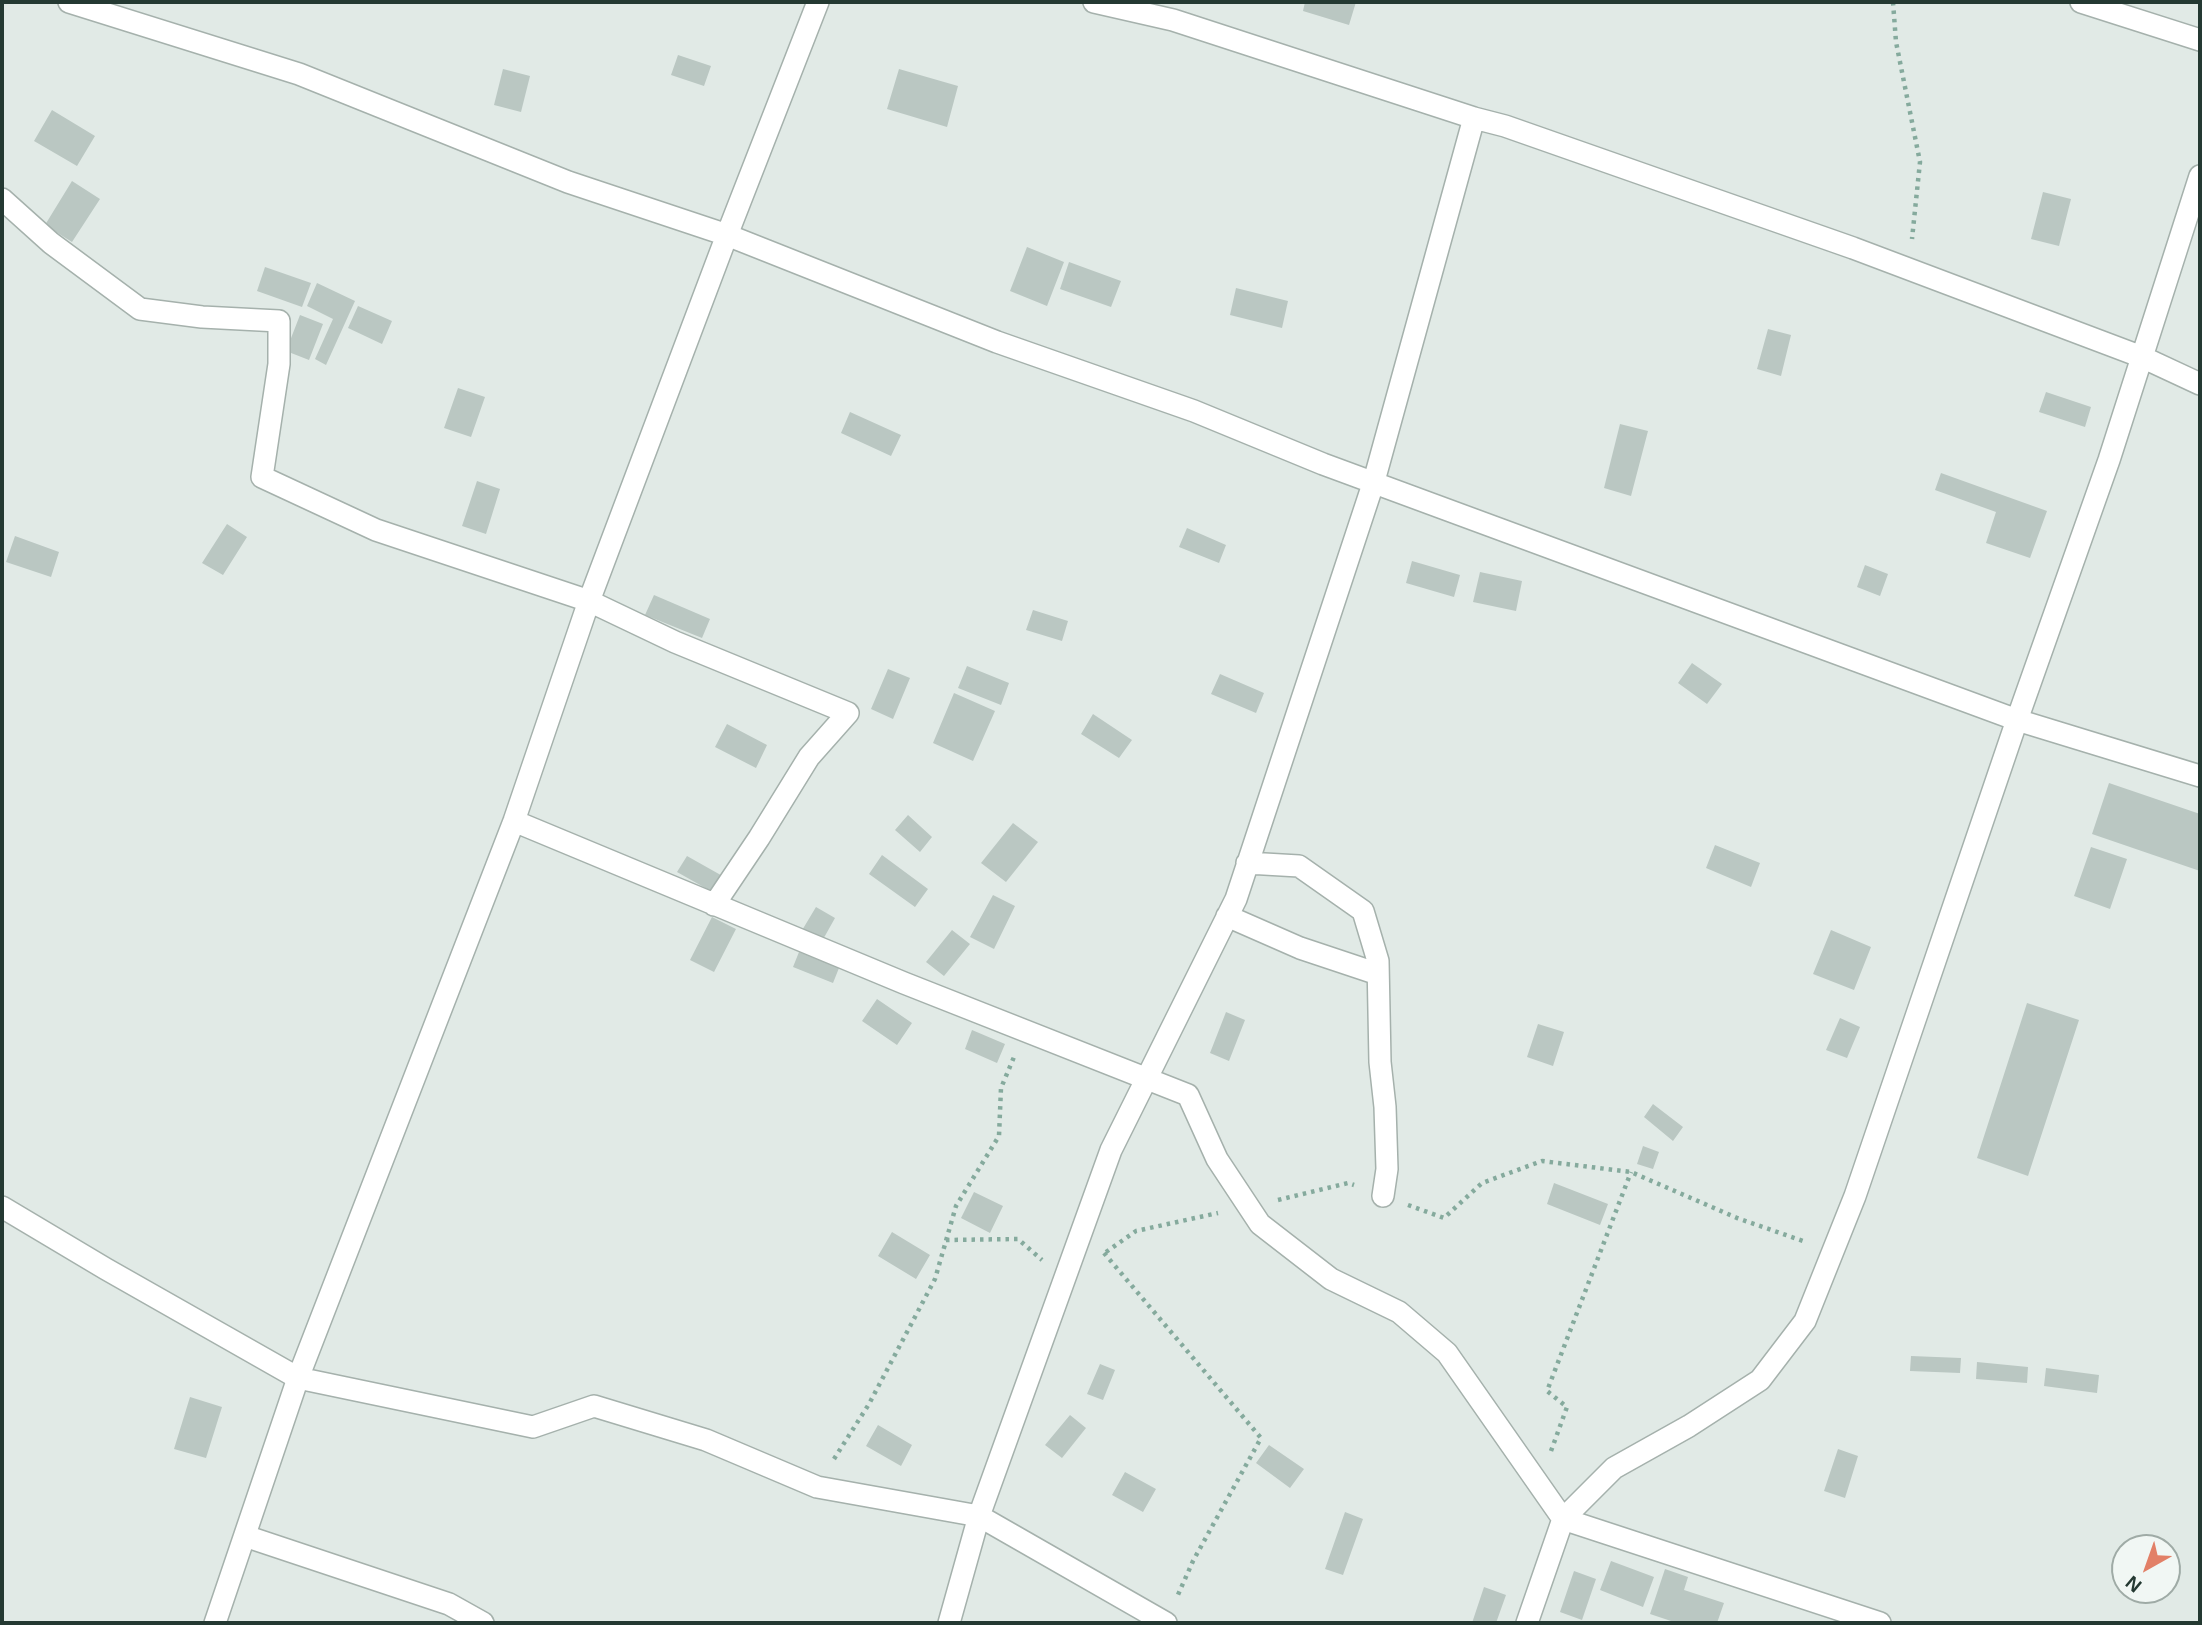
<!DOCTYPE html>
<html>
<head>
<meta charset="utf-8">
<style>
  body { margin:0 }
  #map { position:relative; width:2202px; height:1625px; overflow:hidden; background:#e1eae6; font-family:Helvetica,sans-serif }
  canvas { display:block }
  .frame { position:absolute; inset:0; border:4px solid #243932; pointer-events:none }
  .north { position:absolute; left:2111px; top:1534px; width:70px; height:70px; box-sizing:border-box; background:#f1f7f4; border:2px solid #9faba6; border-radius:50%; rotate:220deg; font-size:19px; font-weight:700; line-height:28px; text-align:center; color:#243932 }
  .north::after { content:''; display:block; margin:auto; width:24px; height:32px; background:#e28067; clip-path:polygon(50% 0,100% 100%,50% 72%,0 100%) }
</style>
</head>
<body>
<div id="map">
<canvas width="2202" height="1625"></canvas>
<div class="frame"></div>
<div class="north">N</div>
</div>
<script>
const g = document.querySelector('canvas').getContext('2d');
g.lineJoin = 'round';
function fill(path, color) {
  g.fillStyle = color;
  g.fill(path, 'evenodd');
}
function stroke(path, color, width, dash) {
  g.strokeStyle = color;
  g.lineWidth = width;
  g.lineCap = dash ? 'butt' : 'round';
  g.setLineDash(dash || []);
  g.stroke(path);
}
fill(new Path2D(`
  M1305 2H1356L1349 25 1303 11Z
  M678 55 711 66 704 86 671 75Z
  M503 69 530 76 521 112 494 105Z
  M899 69 958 86 947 127 887 109Z
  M52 110 95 136 77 166 34 141Z
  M72 181 100 199 72 242 45 225Z
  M2043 192 2071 199 2059 246 2031 239Z
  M1027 247 1064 262 1047 306 1010 291Z
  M1069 262 1121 281 1111 307 1060 289Z
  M265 267 311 283 302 307 257 291Z
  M317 283 355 301 326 365 315 359 333 319 307 306Z
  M1236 288 1288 301 1282 328 1230 315Z
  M358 306 392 321 382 344 348 328Z
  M300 315 323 324 309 360 286 351Z
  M1768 329 1791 335 1781 376 1757 369Z
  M458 388 485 397 471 437 444 428Z
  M2046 392 2091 407 2085 427 2039 412Z
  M850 412 901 435 891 456 841 433Z
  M1620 424 1648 431 1631 496 1604 488Z
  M1941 473 2047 511 2030 558 1986 543 1996 512 1935 490Z
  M477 481 500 489 486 534 462 526Z
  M227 524 247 537 223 575 202 563Z
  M1187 528 1226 545 1219 563 1179 547Z
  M15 536 59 552 51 577 6 562Z
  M1412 561 1460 575 1454 597 1406 583Z
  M1865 565 1888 574 1880 596 1857 587Z
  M1480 572 1522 581 1516 611 1473 602Z
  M654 595 710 619 702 638 645 615Z
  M1033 610 1068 621 1062 641 1026 630Z
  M1692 663 1722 684 1707 704 1678 683Z
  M967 666 1009 683 1001 705 958 688Z
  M888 669 910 678 893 719 871 709Z
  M1220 674 1264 693 1256 713 1211 694Z
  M954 693 995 711 973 761 933 743Z
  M1093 714 1132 740 1119 758 1081 734Z
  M727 724 767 745 756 768 715 747Z
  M2109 783 2200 814V871L2092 834Z
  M908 815 932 837 920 852 895 830Z
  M1013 823 1038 842 1006 882 981 863Z
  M1715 845 1760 863 1751 887 1706 868Z
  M2091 847 2127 859 2110 909 2074 896Z
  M882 855 928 889 915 907 869 874Z
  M687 856 726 878 716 894 677 872Z
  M993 895 1015 906 994 949 970 937Z
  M816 907 835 918 821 943 801 932Z
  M712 917 736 929 714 972 690 960Z
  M952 930 970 944 944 976 926 962Z
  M1831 930 1871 947 1854 990 1813 974Z
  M799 952 839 968 833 983 793 967Z
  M877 999 912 1023 897 1045 862 1021Z
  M2027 1003 2079 1020 2028 1176 1977 1158Z
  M1226 1012 1245 1020 1229 1061 1210 1053Z
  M1840 1018 1860 1027 1847 1058 1826 1050Z
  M1538 1024 1564 1032 1553 1066 1527 1057Z
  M972 1030 1005 1044 997 1063 965 1049Z
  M1653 1104 1683 1127 1673 1141 1644 1117Z
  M1643 1146 1659 1152 1653 1169 1637 1164Z
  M1554 1183 1608 1204 1600 1225 1547 1204Z
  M974 1192 1003 1206 990 1233 961 1218Z
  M892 1232 930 1255 916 1279 878 1256Z
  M1911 1356 1961 1358 1960 1373 1910 1371Z
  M1977 1362 2028 1367 2027 1383 1976 1379Z
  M1100 1364 1115 1370 1103 1400 1087 1394Z
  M2046 1368 2099 1375 2097 1393 2044 1386Z
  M190 1397 222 1407 206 1458 174 1449Z
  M1070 1415 1086 1428 1062 1458 1045 1445Z
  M878 1425 912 1445 901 1466 866 1446Z
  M1269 1445 1304 1469 1290 1488 1256 1463Z
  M1838 1449 1858 1456 1845 1498 1824 1491Z
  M1125 1472 1156 1489 1143 1512 1112 1495Z
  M1345 1512 1363 1519 1343 1575 1325 1569Z
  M1611 1561 1654 1577 1643 1607 1600 1590Z
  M1665 1569 1688 1577 1684 1590 1724 1603 1717 1623H1677L1650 1614Z
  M1574 1571 1596 1579 1582 1620 1560 1612Z
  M1484 1587 1506 1595 1496 1623H1472Z`), '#bac7c2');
const street = new Path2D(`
  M69 2 299 74 568 182 727 235 997 342 1194 411 1323 464 2017 720 2200 776
  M1094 2 1173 20 1474 118 1505 126 1853 248 2142 357 2109 460 2017 720 1855 1196 1805 1321 1760 1380 1689 1426 1614 1468 1563 1519 1527 1623
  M2081 2 2200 40
  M2200 176 2142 357 2200 384
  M2 199 51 243 140 309 202 317 279 321V364L262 477 376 530 589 601 675 642 848 713 809 757 759 838 714 905
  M514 821 904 983 1188 1095 1217 1159 1260 1224 1331 1279 1399 1312 1447 1353 1563 1519 1880 1623
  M1247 863 1299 866 1363 911 1378 961 1380 1062 1385 1107 1387 1169 1383 1196
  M1227 916 1300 948 1378 974
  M2 1207 106 1269 298 1378 533 1427 594 1406 706 1440 817 1487 979 1516 1166 1623
  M245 1536 449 1604 483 1623
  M215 1623 298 1378 514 821 589 601 727 235 818 2
  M949 1623 979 1516 1111 1150 1236 899 1374 481 1474 118`);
stroke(street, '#a5b1ac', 24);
stroke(new Path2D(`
  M1893 2 1896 42 1920 162 1912 239
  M1278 1200 1348 1183 1354 1185
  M1408 1205 1444 1218 1482 1183 1542 1161 1631 1172 1737 1218 1806 1242
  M946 1240 1018 1239 1042 1260
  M1106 1252 1136 1231 1218 1213
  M1104 1253 1261 1438 1193 1561 1177 1597
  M1551 1451 1567 1407 1547 1391 1631 1172
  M834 1459 869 1404 935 1279 956 1206 999 1136 1001 1088 1014 1057`), '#85aa9d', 4.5, [3.5, 5]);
stroke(street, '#fff', 21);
</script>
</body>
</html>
